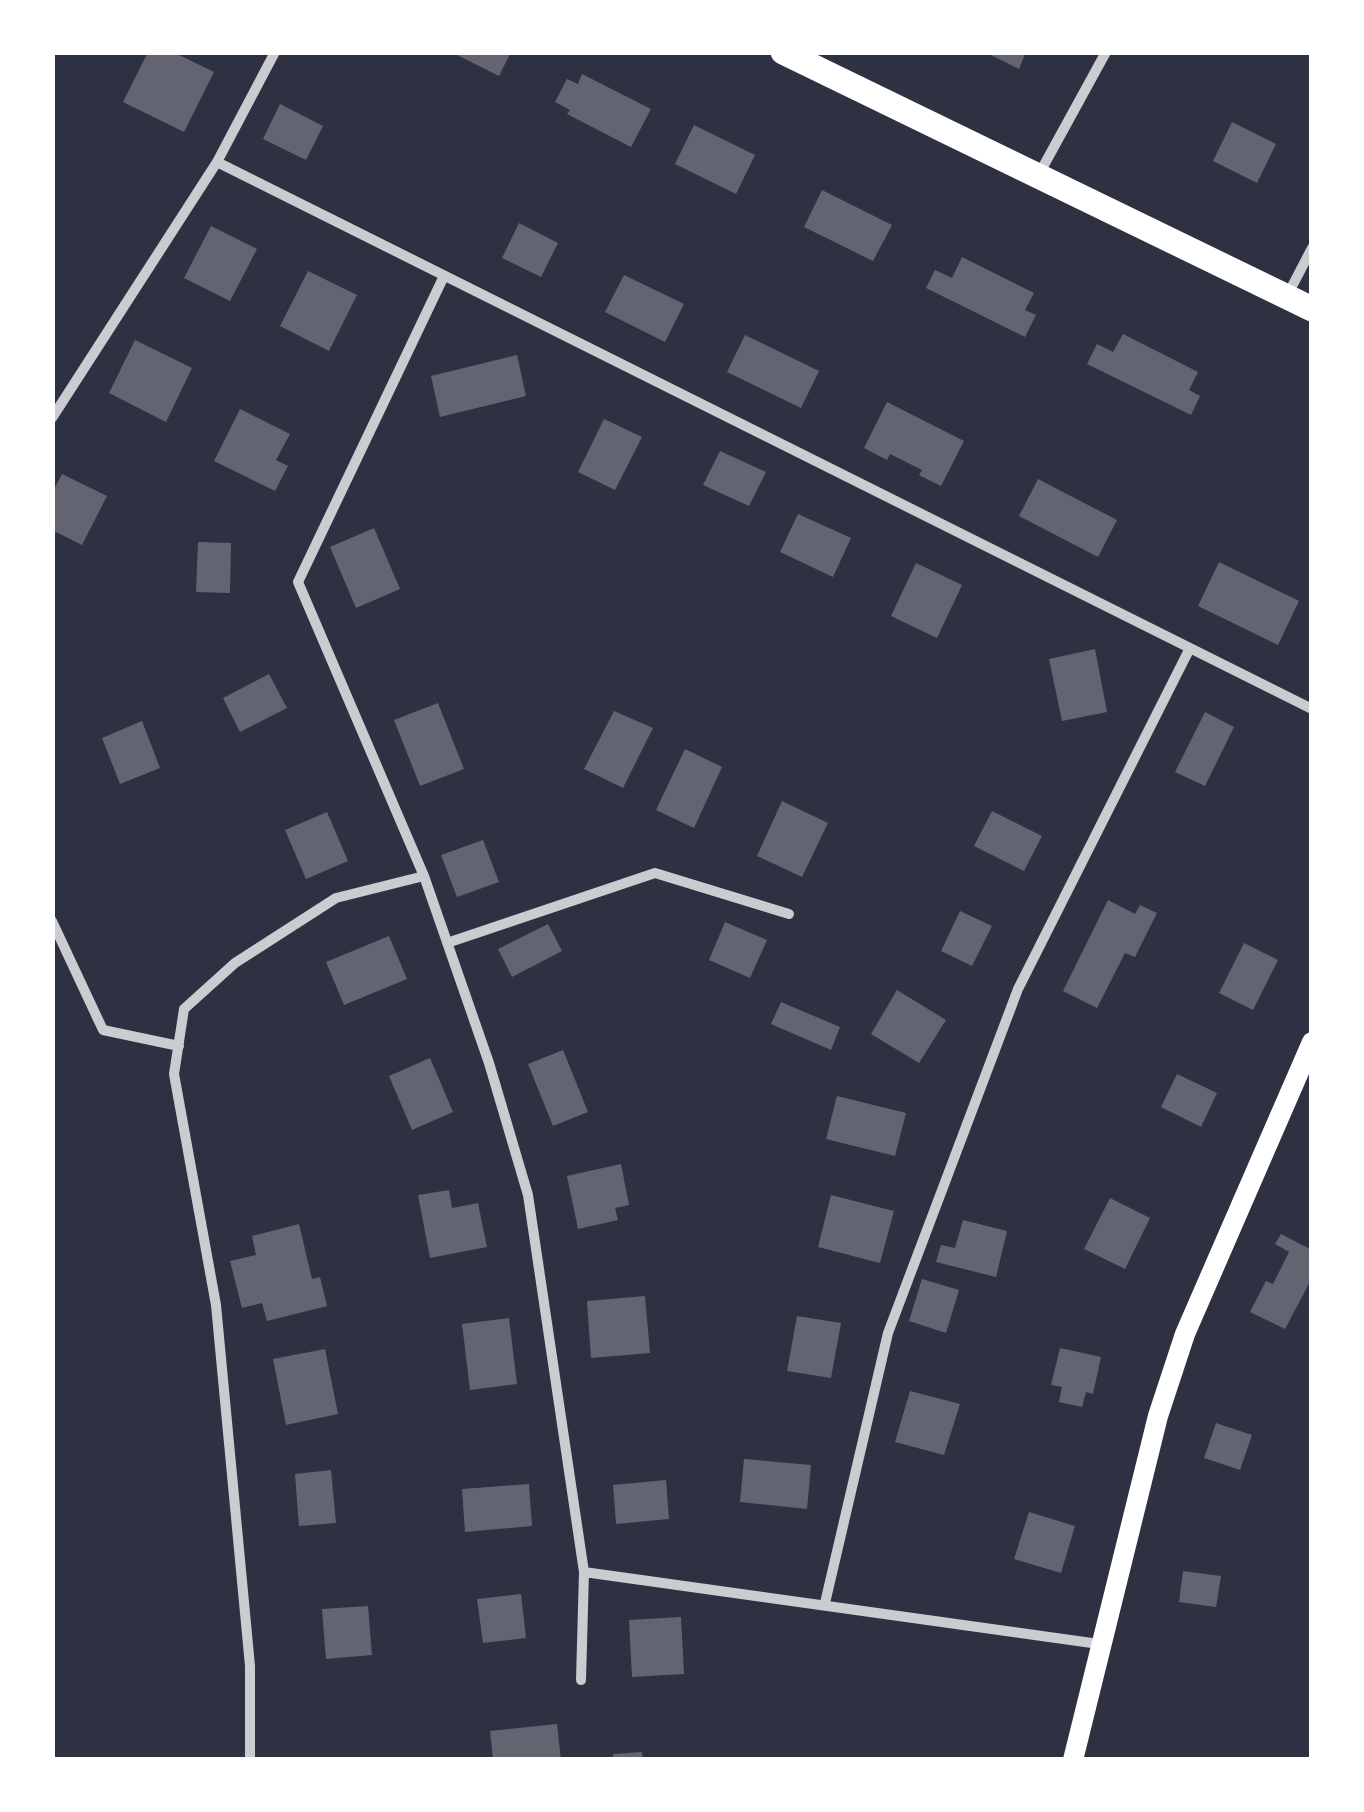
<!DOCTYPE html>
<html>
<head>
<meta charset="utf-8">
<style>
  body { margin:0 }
  #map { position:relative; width:1364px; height:1812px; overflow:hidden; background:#2d3142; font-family:"Roboto Condensed",sans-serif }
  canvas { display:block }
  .frame { position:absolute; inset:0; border:55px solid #fff; pointer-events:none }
</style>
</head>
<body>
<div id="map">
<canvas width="1364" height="1812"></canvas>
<div class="frame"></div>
</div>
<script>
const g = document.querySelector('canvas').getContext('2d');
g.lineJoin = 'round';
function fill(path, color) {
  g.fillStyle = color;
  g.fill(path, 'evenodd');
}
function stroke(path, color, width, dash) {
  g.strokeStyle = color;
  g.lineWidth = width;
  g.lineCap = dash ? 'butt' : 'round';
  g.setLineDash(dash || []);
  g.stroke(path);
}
fill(new Path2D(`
  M148 52H173L214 72 184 132 123 102Z
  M451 52H511L499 76Z
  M985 52H1026L1019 69Z
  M582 74 651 109 631 147 567 114 570 110 555 102 567 79 578 84Z
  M280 104 323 126 306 160 263 139Z
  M1232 122 1276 144 1257 183 1213 161Z
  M694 125 755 155 736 194 675 164Z
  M822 190 892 225 873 261 804 227Z
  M519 223 558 243 541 277 502 258Z
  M211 226 257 249 230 301 184 278Z
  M962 257 1034 293 1025 310 1036 315 1025 337 926 288 935 270 952 278Z
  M308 271 357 295 329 351 280 326Z
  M624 275 684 304 665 342 605 312Z
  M1123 334 1198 372 1189 390 1200 396 1191 415 1087 364 1097 344 1113 352Z
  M745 335 819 371 801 408 727 372Z
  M135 340 192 368 166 422 109 393Z
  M517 355 526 396 440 417 431 376Z
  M887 402 964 441 941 486 919 475 922 470 890 454 887 460 864 448Z
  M240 409 290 434 276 460 288 466 275 491 214 461Z
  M604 419 642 437 615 490 578 472Z
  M720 451 766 472 749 506 703 485Z
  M62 474 107 496 82 545 52 530V493Z
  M1038 479 1117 520 1098 557 1019 516Z
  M798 514 851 538 833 577 780 552Z
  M374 528 400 589 356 608 330 547Z
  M198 542 231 543 230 593 196 592Z
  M1219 562 1299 601 1278 645 1198 606Z
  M916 563 962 585 937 638 891 616Z
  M1095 649 1107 712 1062 721 1049 659Z
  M269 674 287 708 240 732 223 698Z
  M438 703 464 769 420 786 394 720Z
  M614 711 653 728 623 788 584 769Z
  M1205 712 1234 727 1205 786 1175 772Z
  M142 721 160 768 120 784 102 738Z
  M685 749 722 767 694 828 656 810Z
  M782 801 828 823 802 877 757 856Z
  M992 811 1042 836 1024 871 974 846Z
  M327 812 348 861 306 879 285 830Z
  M483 840 499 882 457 897 441 855Z
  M1108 900 1135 914 1140 905 1157 913 1135 957 1125 953 1097 1008 1063 991Z
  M960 911 992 926 972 966 941 951Z
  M725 922 767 940 750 978 709 960Z
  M548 924 562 951 512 977 498 949Z
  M389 936 407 979 344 1005 326 962Z
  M1244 943 1278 960 1253 1010 1219 993Z
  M897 990 946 1020 919 1063 871 1034Z
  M781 1002 840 1027 831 1050 771 1024Z
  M563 1050 588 1112 553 1126 528 1064Z
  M430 1058 453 1112 412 1130 389 1076Z
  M1177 1074 1217 1093 1201 1127 1161 1107Z
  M837 1096 906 1113 895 1156 826 1139Z
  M621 1164 629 1205 615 1208 618 1220 578 1229 567 1176Z
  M449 1190 452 1208 478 1203 487 1247 430 1258 418 1195Z
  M831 1195 894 1211 880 1263 818 1247Z
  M1110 1198 1150 1218 1125 1269 1084 1249Z
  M963 1220 1007 1231 996 1277 936 1262 941 1245 955 1248Z
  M299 1224 312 1279 320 1277 327 1306 267 1321 262 1303 242 1308 230 1261 256 1255 252 1236Z
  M1281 1234 1312 1250V1278L1285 1329 1250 1312 1266 1281 1273 1284 1289 1252 1275 1244Z
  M922 1279 959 1290 946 1333 909 1321Z
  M645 1296 650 1353 591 1358 587 1301Z
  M797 1316 841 1323 831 1378 787 1371Z
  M509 1318 517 1384 470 1390 462 1324Z
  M1060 1348 1101 1357 1093 1394 1086 1392 1082 1407 1059 1402 1062 1387 1051 1385Z
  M325 1349 338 1414 286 1425 273 1359Z
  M910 1391 960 1404 944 1455 895 1442Z
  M1216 1423 1252 1435 1240 1470 1204 1458Z
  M744 1459 811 1465 807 1509 740 1502Z
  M331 1470 336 1523 299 1526 295 1474Z
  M666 1480 669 1519 616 1524 613 1485Z
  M529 1484 532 1526 465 1532 462 1489Z
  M1029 1512 1075 1526 1061 1573 1014 1559Z
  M1183 1571 1221 1576 1216 1607 1179 1602Z
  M521 1594 526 1638 483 1643 477 1599Z
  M368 1606 372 1655 326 1659 322 1609Z
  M681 1617 684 1674 632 1677 629 1620Z
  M557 1724 561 1760H493L490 1731Z
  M642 1752 643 1760H613V1754Z`), '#626471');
stroke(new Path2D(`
  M217 162 1312 709
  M1038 176 1106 52
  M444 276 298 582 424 876 489 1063 528 1195 584 1572 581 1680
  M1287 296 1312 248
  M52 418 217 162 275 52
  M52 921 103 1030 179 1046
  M447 943 655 873 789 914
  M584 1572 1099 1644
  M825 1603 888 1333 1018 989 1190 648
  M250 1760V1666L216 1305 174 1074 184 1009 235 963 336 898 424 876`), '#caccd0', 10);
stroke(new Path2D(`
  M1073 1760 1158 1416 1185 1334 1312 1042`), '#fff', 20);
stroke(new Path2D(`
  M783 52 1312 309`), '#fff', 25);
</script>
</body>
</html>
